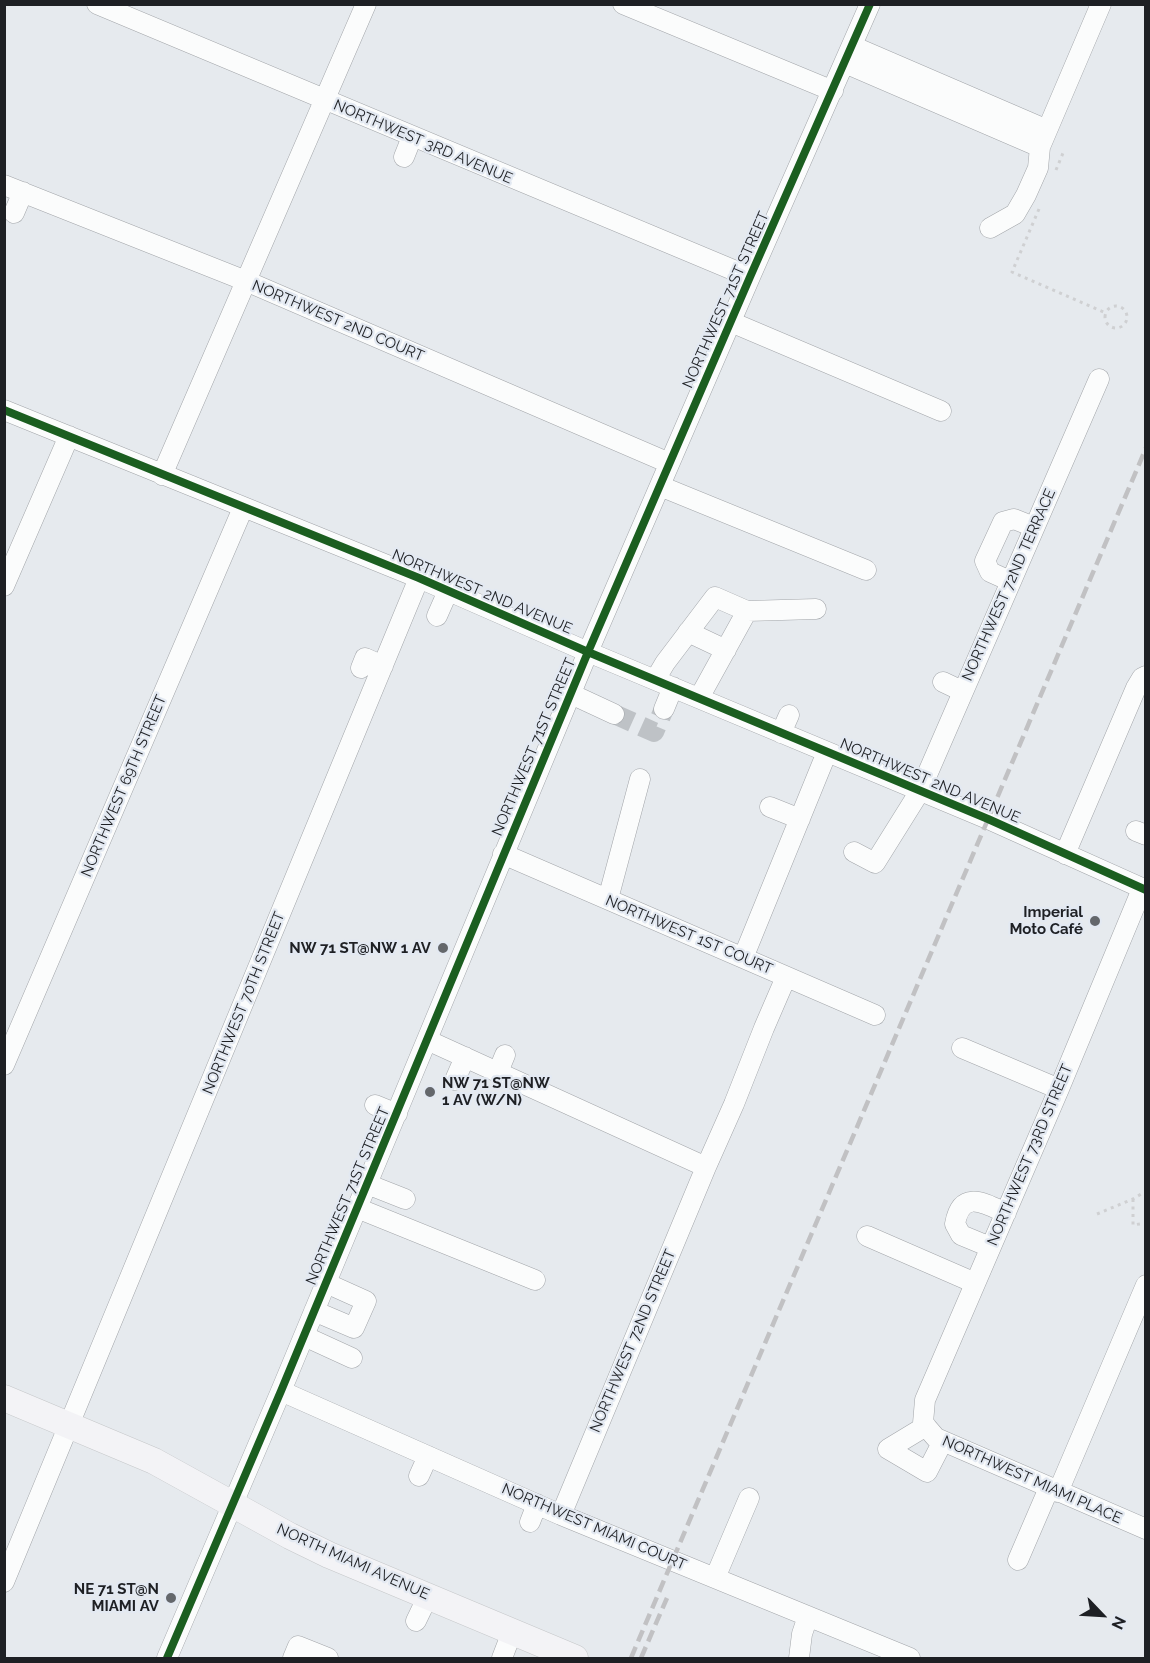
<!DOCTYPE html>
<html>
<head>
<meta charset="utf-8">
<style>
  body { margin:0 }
  #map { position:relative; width:1150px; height:1663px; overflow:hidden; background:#e6eaee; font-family:Raleway,sans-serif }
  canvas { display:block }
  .frame { position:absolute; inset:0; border:6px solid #1e2024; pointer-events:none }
  .north { position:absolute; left:1072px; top:1585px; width:60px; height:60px; -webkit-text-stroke:4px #e3e9f2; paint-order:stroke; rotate:115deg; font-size:16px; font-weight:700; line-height:24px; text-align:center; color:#1e2024 }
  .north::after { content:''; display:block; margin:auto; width:21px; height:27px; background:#1e2024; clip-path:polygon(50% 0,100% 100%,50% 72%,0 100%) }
</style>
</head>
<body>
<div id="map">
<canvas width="1150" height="1663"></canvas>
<div class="frame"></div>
<div class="north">N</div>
</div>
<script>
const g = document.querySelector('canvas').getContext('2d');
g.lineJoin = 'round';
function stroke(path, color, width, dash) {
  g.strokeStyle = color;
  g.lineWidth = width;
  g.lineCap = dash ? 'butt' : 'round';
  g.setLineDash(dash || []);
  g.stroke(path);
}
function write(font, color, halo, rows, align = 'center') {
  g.font = font + ' Raleway,sans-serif';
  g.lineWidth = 4.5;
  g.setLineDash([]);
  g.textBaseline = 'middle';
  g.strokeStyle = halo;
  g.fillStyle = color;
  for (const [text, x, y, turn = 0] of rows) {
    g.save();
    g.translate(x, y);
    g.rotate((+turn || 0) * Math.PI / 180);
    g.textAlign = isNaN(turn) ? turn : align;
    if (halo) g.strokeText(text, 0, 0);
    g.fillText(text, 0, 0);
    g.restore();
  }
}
stroke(new Path2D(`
  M614 714 654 732 664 709`), '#bec2c6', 20, [20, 10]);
const minor = new Path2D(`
  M97 4 750 277
  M623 4 833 91
  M852 46 1047 130
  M845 63 1040 147
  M404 157 412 137
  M4 185 246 281 669 463
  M14 213 23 192
  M990 228 1015 214 1026 195 1038 168 1040 147 1101 4
  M731 322 941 411
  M4 410 419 578 588 652 988 819 1146 890
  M162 475 366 4
  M660 486 866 570
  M1010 581 990 572 985 561 1003 522 1014 519 1034 527
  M4 586 69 436
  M747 611 816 609
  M437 616 448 591
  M688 632 726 650
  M361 668 365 658 383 666
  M655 680 665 663 715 597 747 611 699 698
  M943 682 962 691
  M571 694 614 714
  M664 709 673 687
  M781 733 789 715
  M770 807 800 819
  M1136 831 1146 835
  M854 852 875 863 920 791 1099 379
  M503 854 875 1015
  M1065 854 1136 688 1142 678 1146 676
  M1142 889 1059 1089 925 1400 923 1423 936 1438 1146 1529
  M608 899 640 779
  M743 958 827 752
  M427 1040 706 1167
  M962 1048 1059 1089
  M4 1065 243 508
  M498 1072 505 1055
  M455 1080 465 1057
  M375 1105 397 1114
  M367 1184 405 1199
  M357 1208 535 1280
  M867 1236 975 1283
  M990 1247 961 1235 955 1224C961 1189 984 1203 1006 1213
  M314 1311 354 1328 366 1301 326 1283
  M304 1336 352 1358
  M281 1391 561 1515 910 1658
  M926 1426 888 1449 927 1472 943 1441
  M419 1476 428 1456
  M1058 1492 1146 1285
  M561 1515 706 1167 734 1104 764 1028 786 977
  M530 1522 537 1504
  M1018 1560 1049 1488
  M715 1578 749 1498
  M4 1582 419 578
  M416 1621 428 1596
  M167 1658 281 1391 588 652 750 277 870 4
  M293 1658 298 1646 328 1658
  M502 1658 512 1632
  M799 1658 802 1634 808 1616`);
const major = new Path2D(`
  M4 1398 154 1461 290 1536 329 1555 575 1658`);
stroke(minor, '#a2a5a9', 21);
stroke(major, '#c5c7c9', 27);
stroke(new Path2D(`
  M1056 170 1063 153
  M1039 209 1012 272 1106 313
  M1105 317a11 11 0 1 1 22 0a11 11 0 1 1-22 0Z
  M1133 1199V1225L1146 1223
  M1097 1214 1133 1199 1146 1191`), '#cfd0d2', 3, [3, 4.5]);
stroke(minor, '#fbfcfc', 20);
stroke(major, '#f3f3f6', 26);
stroke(new Path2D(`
  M631 1658 1146 448
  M641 1658 667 1598`), '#c1c1c3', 4.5, [12, 6]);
stroke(new Path2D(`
  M4 410 419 578 588 652 988 819 1146 890
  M167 1658 281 1391 588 652 750 277 870 4`), '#1b5e20', 8);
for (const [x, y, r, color] of [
  [1095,921,6,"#64676b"],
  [443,948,6,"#64676b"],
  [430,1092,6,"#64676b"],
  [171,1598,6,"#64676b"]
]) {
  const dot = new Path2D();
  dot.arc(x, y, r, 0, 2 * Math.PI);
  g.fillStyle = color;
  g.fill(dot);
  stroke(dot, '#e3e9f2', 2);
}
write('15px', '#1e2024', '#e3e9f2', [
  ["NORTHWEST 3RD AVENUE",423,142,23],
  ["NORTHWEST 71ST STREET",726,300,-66],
  ["NORTHWEST 2ND COURT",338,321,23],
  ["NORTHWEST 72ND TERRACE",1009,585,-66],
  ["NORTHWEST 2ND AVENUE",482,592,23],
  ["NORTHWEST 71ST STREET",534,747,-67],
  ["NORTHWEST 2ND AVENUE",930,781,23],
  ["NORTHWEST 69TH STREET",124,786,-67],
  ["NORTHWEST 1ST COURT",689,935,23],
  ["NORTHWEST 70TH STREET",244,1003,-68],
  ["NORTHWEST 73RD STREET",1030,1155,-67],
  ["NORTHWEST 71ST STREET",348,1196,-67],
  ["NORTHWEST 72ND STREET",633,1341,-67],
  ["NORTHWEST MIAMI PLACE",1032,1480,24],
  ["NORTHWEST MIAMI COURT",594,1527,23],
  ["NORTH MIAMI AVENUE",353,1562,24]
]);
write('bold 15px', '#1e2024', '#e3e9f2', [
  ["Imperial",1083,912],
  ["Moto Café",1083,929],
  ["NW 71 ST@NW 1 AV",431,948],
  ["NW 71 ST@NW",442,1083,"left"],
  ["1 AV (W/N)",442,1100,"left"],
  ["NE 71 ST@N",159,1589],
  ["MIAMI AV",159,1606]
], 'right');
</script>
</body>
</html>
